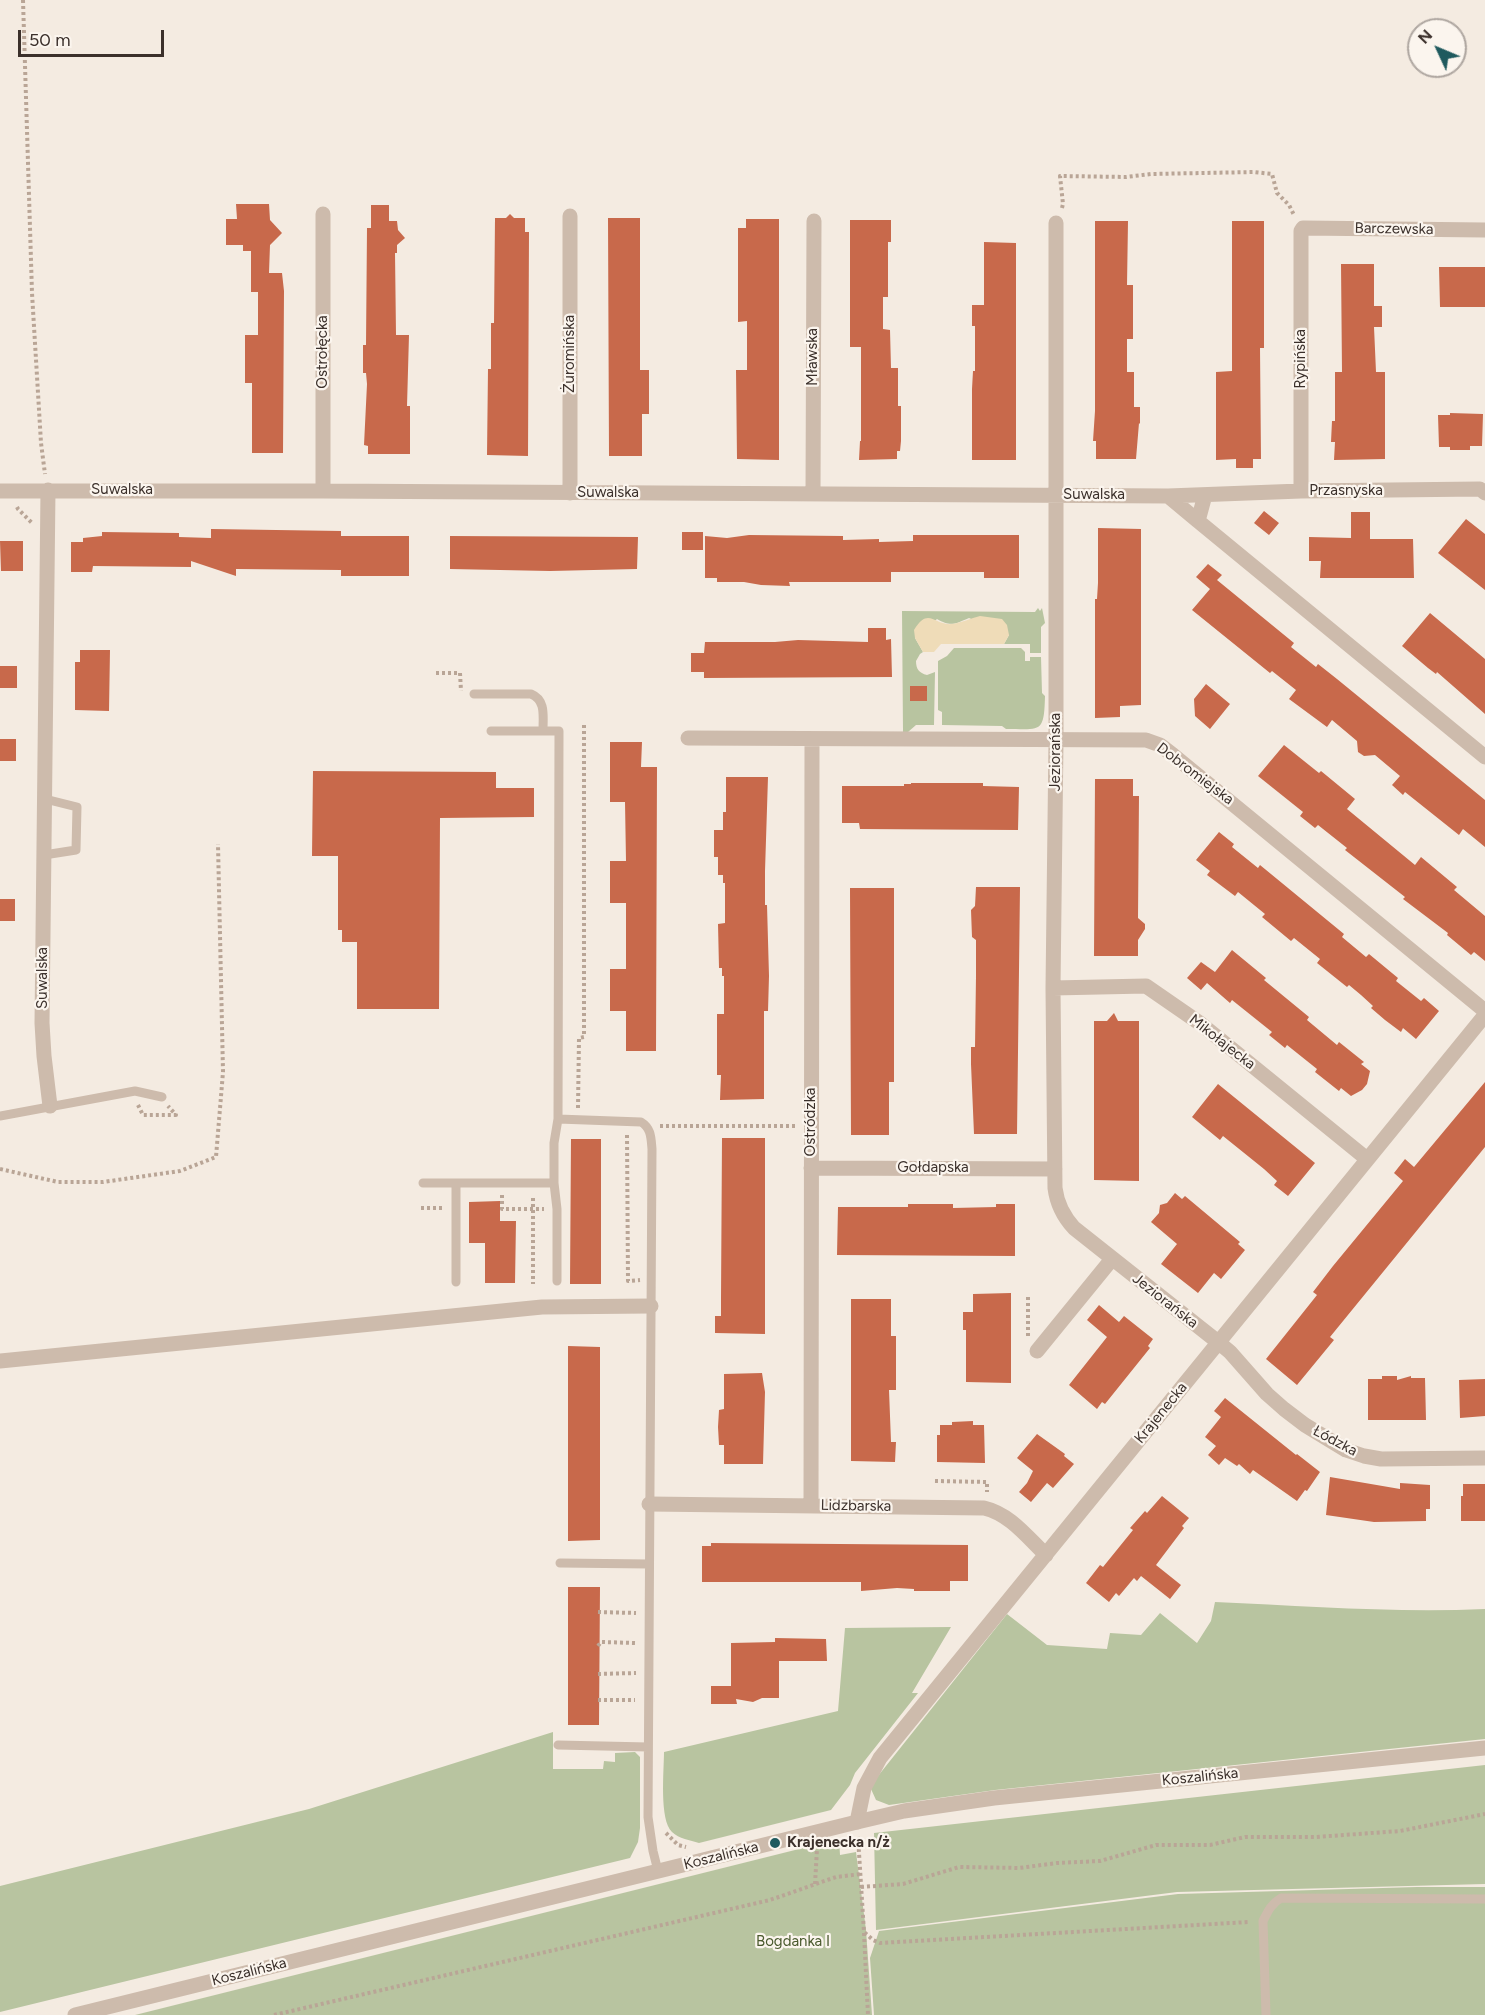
<!DOCTYPE html>
<html>
<head>
<meta charset="utf-8">
<style>
  body { margin:0 }
  #map { position:relative; width:1485px; height:2015px; overflow:hidden; background:#f4ebe1; font-family:Figtree,sans-serif }
  canvas { display:block }
  .north { position:absolute; left:1407px; top:18px; width:60px; height:60px; box-sizing:border-box; background:#fbf5ee; border:2px solid #aea6a0; border-radius:50%; rotate:314deg; font-size:16px; font-weight:700; line-height:24px; text-align:center; color:#3b302b }
  .north::after { content:''; display:block; margin:auto; width:21px; height:27px; background:#1f5a5e; clip-path:polygon(50% 0,100% 100%,50% 72%,0 100%) }
  .scale { position:absolute; left:18px; top:30px; width:146px; height:27px; box-sizing:border-box; border:3px solid #3b302b; border-top:0; padding-left:8px; font-size:18px; line-height:21px; white-space:nowrap; color:#3b302b; -webkit-text-stroke:4px #fbf5ee; paint-order:stroke }
</style>
</head>
<body>
<div id="map">
<canvas width="1485" height="2015"></canvas>
<div class="north">N</div>
<div class="scale">50 m</div>
</div>
<script>
const g = document.querySelector('canvas').getContext('2d');
g.lineJoin = 'round';
function fill(path, color) {
  g.fillStyle = color;
  g.fill(path, 'evenodd');
}
function stroke(path, color, width, dash) {
  g.strokeStyle = color;
  g.lineWidth = width;
  g.lineCap = dash ? 'butt' : 'round';
  g.setLineDash(dash || []);
  g.stroke(path);
}
function write(font, color, halo, rows, align = 'center') {
  g.font = font + ' Figtree,sans-serif';
  g.lineWidth = 4.5;
  g.setLineDash([]);
  g.textBaseline = 'middle';
  g.strokeStyle = halo;
  g.fillStyle = color;
  for (const [text, x, y, turn = 0] of rows) {
    g.save();
    g.translate(x, y);
    g.rotate((+turn || 0) * Math.PI / 180);
    g.textAlign = isNaN(turn) ? turn : align;
    if (halo) g.strokeText(text, 0, 0);
    g.fillText(text, 0, 0);
    g.restore();
  }
}
fill(new Path2D(`
  M1038 608 1040 611 1042 608 1045 623 1041 627V653H1030V644H1004L1009 635 969 618C955 624 951 627 937 619L915 638 923 652 920 654 916 661C916 669 919 673 927 675L935 672 934 725H916L908 732H903L902 611 1035 612Z
  M954 648H1021L1025 652V661H1030V657H1041L1042 693 1045 696C1044 734 1041 729 1006 729L1002 726 942 725V712L938 710V661L947 656Z
  M1215 1602C1305 1606 1395 1613 1485 1609V1739L995 1790 889 1805 876 1800 871 1789 874 1781 1007 1614 1047 1645 1107 1649 1110 1633 1141 1635 1160 1613 1197 1643 1211 1621Z
  M951 1627 912 1693H918L855 1773 850 1785 831 1810 699 1843C690 1840 679 1839 672 1832 659 1820 664 1770 664 1752L838 1711 845 1628Z
  M553 1732V1769H603L604 1761 615 1762V1753L635 1752 640 1757V1828L638 1842 630 1858 0 2012V1886L309 1809Z
  M1485 1765V1884L1177 1892 876 1930 874 1833Z
  M839 1839 840 1855 856 1852 866 1930 872 2015H135Z
  M1417 1887H1485V2015H874L870 1958 879 1931 1178 1894Z`), '#b8c4a0');
fill(new Path2D(`
  M980 616 1002 619 1007 625 1009 635 1004 644H941L934 652H923L915 638 914 630C929 606 934 626 952 624 961 623 971 618 980 616Z`), '#efdcb8');
fill(new Path2D(`
  M236 204H269L270 220 282 233 270 245 269 273H282L284 291 283 453H252V383H245V335H258V292H251V251H243V245H226V219H237Z
  M371 205H389V221H397L398 230 405 238 397 245V253H395L396 335H409L407 406H410V454H368V446L364 445 367 384 366 373H363V345H366L367 228H371Z
  M510 214 514 218H525V232H529L528 456 487 455 488 369H491V323H494L495 218H506Z
  M608 218H640V370H649V414H642V456H609Z
  M746 219H779V460L737 459 736 370H747V321L738 322V228H746Z
  M850 220H891V242H888V297H883V329L890 330 891 368H898V406H901V441L900 451H897V459L859 460 860 441H861V347H850Z
  M1095 221H1128L1127 285H1133V339H1127V372H1134V407H1140V424L1139 423 1136 459H1096V441H1093L1095 411Z
  M1232 221H1264V348H1260L1261 459H1253V468H1236V459L1216 460V372L1232 371Z
  M984 242 1016 243V460H972V389L973 371H975V326H972V305H984Z
  M1341 264H1374V306H1382V327H1374L1376 372H1385V459L1334 460 1335 442H1331L1332 421H1335V372H1342Z
  M1439 267H1485V307H1440Z
  M1450 413 1483 414 1482 446H1470V450H1450V447H1439L1438 415H1450Z
  M1264 511 1279 523 1269 535 1254 523Z
  M1351 512H1370V539H1413L1414 578H1320L1321 561H1309V537L1351 538Z
  M1466 519 1485 534V590L1438 553Z
  M1098 528 1141 529V705L1120 706V717L1095 718V599H1097L1098 583Z
  M211 529 341 531V536H409V576H341V570L236 569V576L191 561V567L93 566 92 572H71V542H83V538L102 536V532L179 533V537L211 538Z
  M682 532H703V550H682Z
  M749 535 843 536V540L879 539V542L913 541V535H1019V578H984V572H891V582H789L790 586 761 585 744 582H717V578H705V536L727 538Z
  M450 536 638 537 637 569 550 571 450 569Z
  M0 541H23V571H1Z
  M1208 564 1222 575 1217 580 1294 643 1291 647 1316 667 1318 664 1337 679 1485 800V847L1463 829 1459 835 1405 792 1403 795 1392 785 1400 776 1375 755 1364 756 1358 752 1357 741 1332 720 1327 727 1289 699 1296 690 1272 671 1270 673 1192 610 1210 589 1196 577Z
  M1430 613 1485 659V714L1437 672 1436 674 1428 668 1402 646Z
  M868 628H886V640L891 639 892 677 704 678V672H691V653H704L705 642H775L798 640 868 642Z
  M80 650H110L109 711 75 710V662H80Z
  M0 666H17V688H0Z
  M1206 684 1230 704 1210 729 1195 716 1194 699Z
  M910 686H927V701H910Z
  M0 739H16V761H0Z
  M610 742H642L641 767H657L656 1051H626V1011H610V969H626V903H610V861H626L625 802H610Z
  M1284 745 1319 773 1321 771 1355 799 1347 809 1415 865 1421 857 1457 887 1454 890 1485 916V961L1474 952 1471 955 1447 935 1448 933 1403 899 1405 897 1345 850 1347 848 1318 825 1315 828 1300 816 1303 812 1258 776Z
  M313 771 496 772V788H534V817L440 818 439 1009H357V942H342V930H338V856H312Z
  M726 777H768L765 871V905H767L769 976 768 1011H764V1099L720 1100 721 1075H717V1014H724V976H722V968H719L718 924 725 923V883H723V875H718V857H714V830H723V812H726Z
  M1095 779H1133V796H1139L1138 918 1145 924V929L1138 940V956H1094Z
  M911 783H983V786L1019 787 1018 830 860 829 859 823H842V786H904V784H911Z
  M1219 832 1234 844 1232 847 1258 868 1260 865 1344 934 1342 937 1366 957 1369 954 1398 978 1396 981 1421 1001 1424 998 1439 1011 1416 1039 1403 1028 1401 1032 1385 1020 1371 1008 1373 1006 1361 995 1349 985 1347 987 1317 963 1320 959 1294 938 1291 941 1262 917 1265 914 1238 892 1235 896 1207 875 1210 871 1196 860Z
  M976 887H1020L1017 1134H974L971 1064V1047H975L976 976V940L972 937 971 910 975 906Z
  M850 888H894V1082H889V1135H851Z
  M0 899H15V921H0Z
  M1232 950 1266 978 1264 980 1309 1017 1307 1020 1337 1045 1339 1042 1364 1062 1361 1064 1370 1071 1367 1084 1362 1090 1351 1096 1341 1088 1339 1091 1315 1072 1317 1069 1287 1045 1285 1048 1269 1035 1272 1032 1232 1000 1230 1003 1207 983 1201 990 1187 978 1201 962 1215 972Z
  M1114 1013 1118 1021H1139V1181L1094 1180V1021H1107Z
  M1485 1082V1147L1330 1337 1334 1340 1297 1385 1266 1359 1317 1295 1313 1292 1333 1266 1403 1181 1394 1173 1405 1159 1414 1167Z
  M1218 1084 1315 1163 1288 1196 1274 1185 1277 1181 1264 1169 1223 1136 1220 1140 1192 1117Z
  M722 1138H765V1334L715 1333V1316H721V1298Z
  M571 1139H601V1284H570Z
  M1175 1193 1182 1199 1185 1196 1240 1242 1238 1244 1245 1250 1221 1279 1214 1273 1198 1293 1161 1264 1177 1244 1151 1222 1159 1213 1160 1205 1167 1203Z
  M500 1201V1221H516L515 1283H485V1243H469V1202Z
  M908 1204H953V1208L996 1207V1204H1015V1256L837 1255 838 1207H908Z
  M1011 1293V1383L966 1382V1330H963V1312H973V1294Z
  M851 1299H891V1336H896V1390H889L891 1442H896L895 1462 851 1461Z
  M1099 1305 1119 1322 1124 1316 1153 1339 1148 1346 1150 1348 1105 1404 1102 1402 1097 1409 1069 1385 1107 1337 1087 1320Z
  M568 1346 600 1347V1540L568 1541Z
  M762 1373 765 1392 763 1464H724V1445H719L718 1427 719 1410 724 1409V1374Z
  M1382 1376H1397V1380L1411 1376V1378H1425L1426 1420H1368V1379H1382Z
  M1485 1379V1416L1460 1418 1459 1380Z
  M1225 1398 1296 1455 1297 1454 1320 1472 1307 1491 1305 1490 1297 1501 1253 1470 1250 1474 1239 1464 1237 1466 1225 1458 1219 1465 1208 1455 1216 1446 1205 1437 1221 1417 1214 1411Z
  M973 1421V1425H984L985 1463 937 1462V1435H940V1425H952V1422Z
  M1037 1434 1065 1454 1064 1456 1074 1464 1053 1488 1047 1483 1031 1502 1019 1492 1027 1483 1033 1471 1017 1458Z
  M1330 1477 1400 1489V1483L1430 1485V1509H1426V1521L1374 1522 1326 1515Z
  M1463 1484H1485V1521H1461V1496H1463Z
  M1162 1496 1189 1518 1182 1526 1184 1528 1156 1565 1181 1585 1170 1599 1141 1576 1137 1581 1134 1578 1119 1596 1116 1593 1109 1602 1086 1583 1100 1565 1103 1567 1133 1530 1130 1528 1145 1511 1147 1513Z
  M711 1543 968 1545V1581H950V1591H914V1589L897 1588 861 1591V1582H702V1546H711Z
  M568 1587H600L599 1725H568Z
  M775 1638 826 1639 827 1661H779V1698H762L753 1702 736 1699 737 1704H711V1686H731V1643L775 1642Z`), '#c8694b');
stroke(new Path2D(`
  M23 0 32 293 41 443 45 474
  M1062 208 1063 204 1060 176 1126 177 1151 174 1254 172 1272 174 1277 193 1289 205 1294 215
  M17 507 18 509 32 523
  M436 673H460L461 691
  M138 1105 143 1115H176L168 1106
  M578 1108 579 1038 584 1037V725
  M660 1126H797
  M627 1135 628 1281 640 1280
  M0 1169 58 1182H103L180 1171 216 1157 223 1072 218 844
  M502 1195V1209H544
  M533 1198V1284
  M421 1208H444
  M1028 1336V1296
  M935 1481 987 1482V1492
  M598 1612 636 1613
  M598 1646 601 1642 636 1643
  M598 1674 636 1673
  M598 1700H635
  M666 1833 678 1845 686 1847
  M858 1837 864 1932 873 1940 880 1943 1249 1922
  M815 1884 817 1849
  M861 1887 903 1884 959 1867 1019 1868 1057 1863 1100 1861 1156 1845H1210L1245 1837H1316L1400 1831 1485 1814
  M864 1933 868 2015
  M274 2015 770 1900 836 1877 861 1874`), '#b9a596', 4, [3, 3]);
stroke(new Path2D(`
  M474 694H531C546 700 543 716 543 730
  M491 731H559L558 1119 641 1122C651 1128 651 1137 652 1149L648 1817 653 1851 658 1871
  M44 855 76 850 77 807 45 799
  M0 1116 135 1091 162 1097
  M423 1183H554
  M456 1183V1282
  M557 1281V1209L554 1183V1143L558 1119
  M560 1563 649 1564
  M558 1745 648 1747
  M1266 2015 1263 1921C1268 1911 1271 1904 1281 1898L1485 1899`), '#cdbbac', 9);
stroke(new Path2D(`
  M1056 223V740L1053 988 1055 1188C1057 1204 1063 1216 1074 1228L1218 1342 1230 1352 1267 1394 1284 1409 1305 1425 1346 1450 1364 1456 1381 1459 1485 1458
  M48 490 42 1023 44 1056 50 1106
  M0 491H323L1168 496 1198 521
  M323 491V214
  M1301 491V231L1303 228 1485 230
  M570 493V216
  M813 494 814 221
  M1205 495 1198 521 1485 757
  M1168 496 1301 491 1480 489 1485 493
  M688 738 1146 740 1160 745 1173 755 1485 1011
  M1053 988 1146 986 1201 1024 1367 1159
  M811 1168 1055 1169
  M1037 1351 1112 1259
  M0 1361 542 1307 651 1306
  M649 1504 984 1508C1010 1514 1027 1537 1046 1555
  M811 1506 812 739
  M857 1822 864 1788 880 1758 1485 1015`), '#cdbbac', 15);
stroke(new Path2D(`
  M75 2015 857 1822 904 1811 994 1798 1485 1748`), '#cdbbac', 15);
for (const [x, y, r, color] of [
  [775,1843,6,"#1f5a5e"]
]) {
  const dot = new Path2D();
  dot.arc(x, y, r, 0, 2 * Math.PI);
  g.fillStyle = color;
  g.fill(dot);
  stroke(dot, '#fbf5ee', 2);
}
write('15px', '#3b302b', '#fbf5ee', [
  ["Barczewska",1394,229,1],
  ["Ostrołęcka",323,352,-90],
  ["Żuromińska",570,354,-90],
  ["Mławska",813,357,-90],
  ["Rypińska",1301,359,-90],
  ["Suwalska",122,490],
  ["Przasnyska",1346,491],
  ["Suwalska",608,493],
  ["Suwalska",1094,495],
  ["Jeziorańska",1056,752,-90],
  ["Dobromiejska",1195,774,37],
  ["Suwalska",43,978,-90],
  ["Mikołajecka",1222,1042,38],
  ["Ostródzka",811,1122,-90],
  ["Gołdapska",933,1168],
  ["Jeziorańska",1165,1301,38],
  ["Krajenecka",1161,1413,-51],
  ["Łódzka",1335,1441,28],
  ["Lidzbarska",856,1506,1],
  ["Koszalińska",1200,1777,-6],
  ["Koszalińska",721,1856,-14],
  ["Koszalińska",249,1972,-14]
]);
write('bold 15px', '#3b302b', '#fbf5ee', [
  ["Krajenecka n/ż",787,1843]
], 'left');
write('15px', '#4a5a2e', '#fbf5ee', [
  ["Bogdanka I",793,1942]
]);
</script>
</body>
</html>
